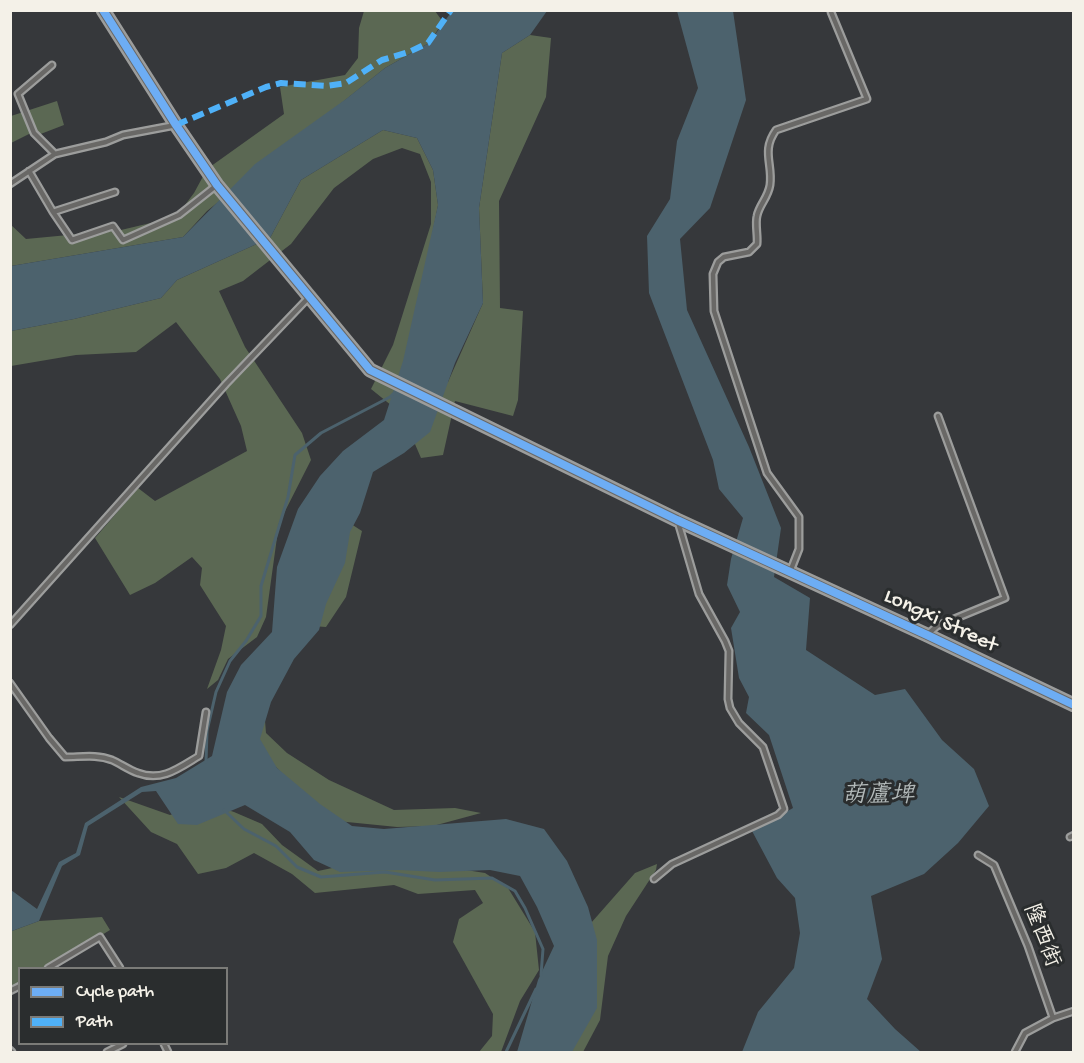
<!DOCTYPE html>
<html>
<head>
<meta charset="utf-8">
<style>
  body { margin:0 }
  #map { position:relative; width:1084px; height:1063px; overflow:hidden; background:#36383b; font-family:"Gochi Hand",sans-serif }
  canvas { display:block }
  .frame { position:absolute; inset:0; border:12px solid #f4f1e8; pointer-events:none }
  .legend { position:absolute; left:18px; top:967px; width:210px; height:78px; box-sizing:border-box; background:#2a2d2e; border:2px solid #7b7b78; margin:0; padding:8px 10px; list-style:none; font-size:18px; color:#f4f1e8 }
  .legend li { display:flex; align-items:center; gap:12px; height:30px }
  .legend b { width:30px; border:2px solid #7b7b78 }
</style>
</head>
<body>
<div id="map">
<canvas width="1084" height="1063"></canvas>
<div class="frame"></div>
<ul class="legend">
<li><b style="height:8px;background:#6dadf4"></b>Cycle path</li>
<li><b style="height:8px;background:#4fb1f8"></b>Path</li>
</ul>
</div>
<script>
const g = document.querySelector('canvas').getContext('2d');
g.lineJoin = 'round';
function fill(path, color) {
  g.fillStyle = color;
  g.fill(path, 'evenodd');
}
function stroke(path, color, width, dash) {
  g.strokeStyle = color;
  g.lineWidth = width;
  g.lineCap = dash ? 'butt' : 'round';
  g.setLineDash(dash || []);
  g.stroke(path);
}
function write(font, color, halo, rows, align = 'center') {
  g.font = font + ' "Gochi Hand","LXGW WenKai TC",sans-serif';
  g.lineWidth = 6;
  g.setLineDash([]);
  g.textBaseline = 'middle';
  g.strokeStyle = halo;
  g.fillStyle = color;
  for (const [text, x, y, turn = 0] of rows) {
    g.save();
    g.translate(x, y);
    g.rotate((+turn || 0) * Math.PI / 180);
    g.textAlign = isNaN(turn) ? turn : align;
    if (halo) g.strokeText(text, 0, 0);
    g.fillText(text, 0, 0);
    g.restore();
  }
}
fill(new Path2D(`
  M364 11H435L443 22 429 43 385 68 207 211 183 237 11 266 10 224 26 239 121 230 176 217 194 193 207 169 284 114 280 87 345 75 358 58 359 28Z
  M530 35 551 38 546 97 499 201 500 308 523 311 518 400 513 416 455 401 443 455 421 458 402 414 371 389 393 345 431 224V182L420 154 402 148 373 159 334 188 291 244 243 281 219 291 245 347 302 433 311 460 279 523 266 617 257 637 228 659 218 680 207 689 221 650 226 626 200 585 202 568 192 557 155 583 130 595 95 538 138 488 155 501 247 451 241 426 220 379 176 322 136 352 76 355 11 366V331L74 319 161 298 177 280 270 238 301 180 383 130 417 138 433 170 438 205 428 256 448 382 483 303 479 208 502 53Z
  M57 101 64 125 38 135 35 131 11 143V116Z
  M351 524 362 531 346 597 326 627 312 626Z
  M264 708 266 733 287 753 329 780 394 810 455 808 481 813 433 826 397 827 327 820 251 741Z
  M119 797 170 815 207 803 234 812 262 824 282 845 318 871 351 864 447 867 485 873 508 888 535 932 539 970 520 1001 501 1052H479L492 1036 493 1014 453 942 459 919 483 903 475 890 418 894 394 885 315 893 292 874 254 853 226 868 198 874 177 844 151 832Z
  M657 864 656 870 626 916 608 956 600 1020 583 1052H539L591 923 635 873Z
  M102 917 110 930 48 968H20L19 986 11 991 12 931 39 921Z`), '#5b6853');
fill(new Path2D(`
  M452 11H547L530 35 502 53 479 208 483 303 455 363 430 432 404 453 373 472 360 513 350 532 345 563 326 604 319 630 294 659 271 702 260 739 277 768 320 804 352 826 384 829 506 819 544 829 567 861 588 907 597 940V1008L572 1052H517L538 980 554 946 537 907 520 876 490 870 439 872 399 870 340 872 314 860 290 832 245 805 197 825 178 824 156 791 142 792 88 826 80 855 62 866 39 921 12 931 11 934V890L37 909 59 862 76 853 85 823 141 787 176 778 212 756 227 692 241 665 272 632 277 567 298 509 320 476 343 451 384 420 403 361 438 205 433 170 417 138 383 130 301 180 270 238 177 280 161 298 74 319 11 331V266L183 237 255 164 346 99 385 68 429 43Z
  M677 11H733L746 100 710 208 680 239 687 310 749 447 781 528 774 577 810 598 806 650 875 695 905 689 942 740 974 769 989 806 958 843 924 874 871 896 882 959 867 999 895 1029 921 1052H742L758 1012 794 968 800 933 795 898 777 878 752 831 793 808 769 735 746 713 749 697 739 678 731 628 740 612 727 585 731 559 743 518 719 489 713 460 649 293 647 236 670 199 677 141 698 88Z`), '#4c626d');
stroke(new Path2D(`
  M206 762 207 731 216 692 230 661 246 641 261 616V586L288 497 295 455 321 433 390 397 394 393
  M224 810 244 829 276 846 297 867 321 877 385 872 435 880 492 878 515 891 525 908 543 949 541 975
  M506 1052 536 989`), '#4c626d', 3);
const service = new Path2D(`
  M52 65 18 94 34 133 55 154
  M29 171 53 212 115 192
  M10 184 55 154 106 142 123 135 176 125
  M53 212 72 240 113 226 123 240 179 215 217 185
  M790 572 799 549V517L767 473 714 311 713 274 718 262 724 257 749 252 757 244C758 236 755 224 757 216 759 205 768 198 770 185 773 164 761 151 776 130L867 99 831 12
  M10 625 226 384 310 296
  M928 634 937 626 1005 598 938 416
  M10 683 49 738 65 757C81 757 97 754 112 760 121 764 129 770 138 773 162 782 179 768 199 756L206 712
  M1070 837 1074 835
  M978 855 994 865 1028 946 1053 1018 1074 1011
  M654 879 672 864 778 815 784 809 763 747 739 723 730 708 728 699 729 651 725 641 699 594 678 522
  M48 968 100 937 120 968
  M10 991 20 986
  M164 1044 168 1052
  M10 1050 12 1052
  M107 1052 123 1044
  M1015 1052 1025 1033 1053 1018`);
const tertiary = new Path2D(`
  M103 10 176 125 217 185 370 370 677 520 927 635 1074 705`);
stroke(service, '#9c9d9c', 9);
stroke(tertiary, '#9c9d9c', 15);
stroke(service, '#696866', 4.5);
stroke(tertiary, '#696866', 10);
stroke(new Path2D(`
  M176 125 266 87 281 83 327 86 346 83 382 60 409 52 428 43 451 10`), '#4fb1f8', 6, [12, 6]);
stroke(new Path2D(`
  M103 10 176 125 217 185 370 370 677 520 927 635 1074 705`), '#6dadf4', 8);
write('22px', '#f4f1e8', '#2a2d2e', [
  ["Longxi Street",940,622,25],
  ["隆西街",1040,936,69]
]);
write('italic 24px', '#b2b9b9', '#2a2d2e', [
  ["葫蘆埤",878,797]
]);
</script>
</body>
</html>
